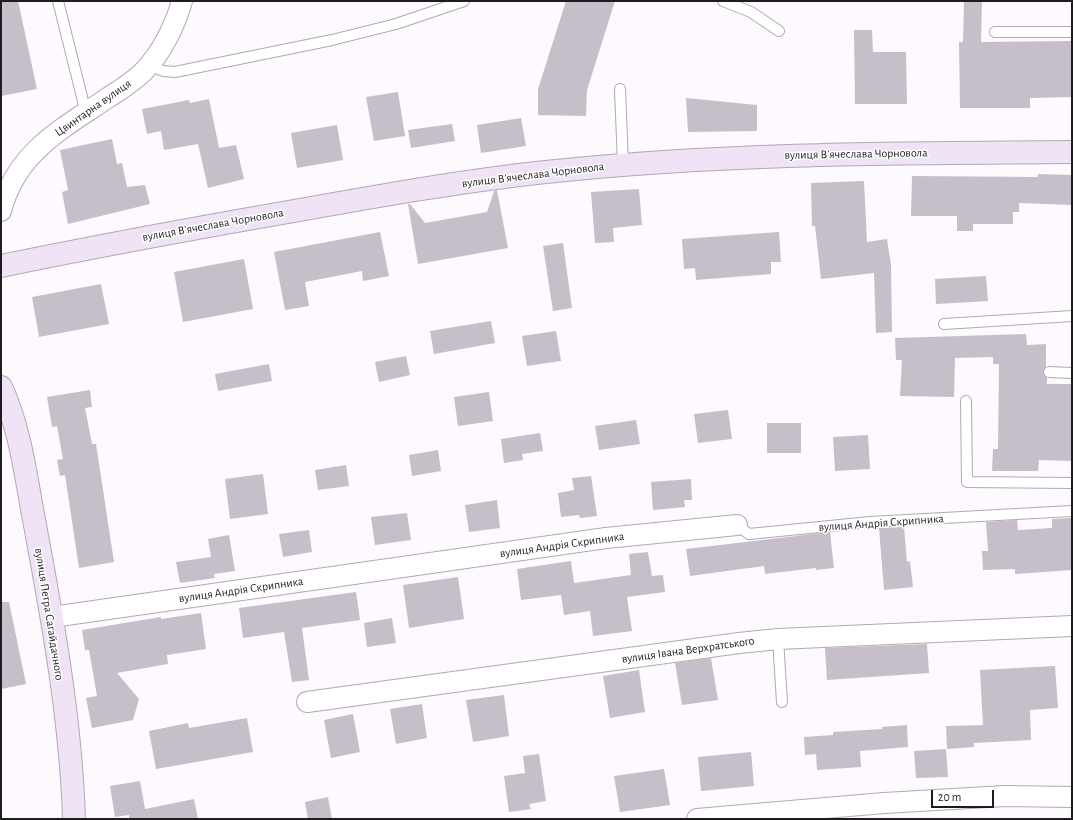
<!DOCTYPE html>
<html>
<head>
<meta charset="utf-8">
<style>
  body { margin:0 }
  #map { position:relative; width:1073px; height:820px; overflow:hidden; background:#fdf9fe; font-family:"Alegreya Sans",sans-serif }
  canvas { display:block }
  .frame { position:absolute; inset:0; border:2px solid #1f1c20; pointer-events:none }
  .scale { position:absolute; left:931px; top:790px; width:63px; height:18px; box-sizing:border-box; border:2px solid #1f1c20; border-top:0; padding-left:5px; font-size:12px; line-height:14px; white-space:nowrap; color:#1f1c20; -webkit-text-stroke:3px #fff; paint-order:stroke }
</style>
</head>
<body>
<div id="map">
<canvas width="1073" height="820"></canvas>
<div class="frame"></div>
<div class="scale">20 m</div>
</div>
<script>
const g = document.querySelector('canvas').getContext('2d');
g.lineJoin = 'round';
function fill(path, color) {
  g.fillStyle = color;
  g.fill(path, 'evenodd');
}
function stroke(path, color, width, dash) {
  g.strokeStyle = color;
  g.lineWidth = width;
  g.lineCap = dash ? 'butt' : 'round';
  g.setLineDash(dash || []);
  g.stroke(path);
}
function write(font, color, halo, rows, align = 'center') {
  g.font = font + ' "Alegreya Sans",sans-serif';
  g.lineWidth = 3;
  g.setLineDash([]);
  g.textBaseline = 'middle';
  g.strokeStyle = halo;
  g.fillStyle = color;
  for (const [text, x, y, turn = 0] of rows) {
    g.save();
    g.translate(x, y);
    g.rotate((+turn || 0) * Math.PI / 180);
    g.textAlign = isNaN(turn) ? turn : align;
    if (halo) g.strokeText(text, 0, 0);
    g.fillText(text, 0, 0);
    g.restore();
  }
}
fill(new Path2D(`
  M1 1H18L37 89 1 96Z
  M566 1H615L587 90 586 116 538 115V89Z
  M964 1H982L981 42 1072 41V97L1030 98V108H960L959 42H963Z
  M854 30H872L873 52H906L907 104H855Z
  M398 92 405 136 374 141 366 97Z
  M686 98 757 105V131L688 132Z
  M209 99 219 148 236 145 244 179 208 188 198 144 164 150 161 131 147 134 142 109 189 100 190 103Z
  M521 118 526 146 481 153 477 125Z
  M452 124 455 141 411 148 408 130Z
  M337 125 343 160 297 168 291 133Z
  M112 139 117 164 122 163 127 187 145 185 150 204 68 224 62 192 68 190 60 150Z
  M1038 174 1072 175V205L1019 203V212H1013V224H973V231H957V216H911L912 176 1038 177Z
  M864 181 867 242 887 239 891 265 892 332 876 333 874 273 821 279 815 226H812L811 183Z
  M639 189 642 225 613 228 614 242 595 243 591 192Z
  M497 190 508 248 418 264 408 204H410L425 223 487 212 494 191Z
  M380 232 389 276 363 281 362 271 305 282 309 306 285 310 274 252Z
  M779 232 781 262H771V274L696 280 695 268 684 269 682 239Z
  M563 243 572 308 553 311 543 246Z
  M244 259 253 309 183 322 174 272Z
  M986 276 988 301 936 304 935 279Z
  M101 284 109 324 39 337 32 297Z
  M491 321 495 343 434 354 430 331Z
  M556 331 561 361 527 366 522 336Z
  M1026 334 1027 345 1046 344V366L1043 372 1047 378V384H1072V461L1039 460 1038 471H992L993 449H998L999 364H993V357L955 358 954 397 900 396 902 360H896L895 338Z
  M406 356 410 375 379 382 375 362Z
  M269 364 272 381 218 391 215 374Z
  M90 390 92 407 85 408 92 444H96L114 562 79 568 65 475 60 476 57 460 63 459 57 426 52 427 47 397Z
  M489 392 493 421 458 426 454 397Z
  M728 410 732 439 698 443 694 414Z
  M636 420 640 444 599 450 595 426Z
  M767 423H801V453H767Z
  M540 433 543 451 522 454 523 460 504 463 501 439Z
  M868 435 870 469 835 471 833 437Z
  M438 450 441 471 412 476 409 455Z
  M346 465 349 486 318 490 315 470Z
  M263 474 268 514 230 519 225 479Z
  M591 476 597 516 580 518 579 515 561 517 558 493 574 490 572 478Z
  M691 479 692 500H684L685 507 653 510 651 482Z
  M497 500 500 528 469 532 465 505Z
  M407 513 411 540 375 545 371 517Z
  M1072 518V570L1015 574V569L983 570 982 551H988L986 522 1017 520 1018 530 1052 528V519Z
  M904 527 907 562 910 561 913 587 884 590 879 528Z
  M309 530 312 552 283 557 279 534Z
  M830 532 834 568 816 570V568L765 574 764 566 690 576 686 549Z
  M229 535 235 571 214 574 215 578 180 583 176 562 211 557 208 539Z
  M648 552 652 576 663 575 665 592 627 597 632 631 593 636 590 611 564 615 561 595 521 600 517 569 571 561 574 583 631 575 629 554Z
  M458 577 464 619 409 628 403 585Z
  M356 592 360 620 302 628 309 680 292 682 284 632 243 638 239 608Z
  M1 602H9L26 684 1 689Z
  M201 613 206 649 167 655 168 664 117 673 139 699 133 720 92 728 86 698 97 696 89 650H85L82 630 161 617V619Z
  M392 618 396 643 367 647 364 623Z
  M927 644 929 673 827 680 825 648Z
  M711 658 718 700 682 705 675 663Z
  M1055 666 1058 708 1030 710 1031 740 974 743V747L947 749 946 726 983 725 980 670Z
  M639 670 645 712 610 718 603 676Z
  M504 695 509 736 473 742 466 700Z
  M422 704 427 738 396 744 390 709Z
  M353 714 360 752 331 758 324 720Z
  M247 718 253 752 156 769 149 731 188 723 189 728Z
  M907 725 908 747 860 751 861 767 817 770 816 754 805 755 804 737 833 735V732L882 729V727Z
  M946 749 948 777 916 778 914 751Z
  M751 752 754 786 701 791 698 757Z
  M539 754 546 801 529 804 531 809 509 812 504 776 525 773 523 756Z
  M664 769 670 805 620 812 614 776Z
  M140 781 145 809 194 799 198 819H129V815L115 817 110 786Z
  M328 797 332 819H308L305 802Z`), '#c6bec9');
const lane = new Path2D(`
  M58 1 86 113
  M723 1 751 12 779 31
  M995 32H1072
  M149 65 163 71 175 72 332 40 396 24 464 1
  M620 89 623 165
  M944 324 1072 316
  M1049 372 1072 373
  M966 401 967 482 1072 483
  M737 525 749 534 870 522 1072 511
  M778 639 782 702`);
const street = new Path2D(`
  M1 211C16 152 62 129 109 97 120 90 133 82 143 72 161 54 175 26 182 1
  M52 617 606 538 737 525
  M307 702 739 643 778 639 1072 626
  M697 819 884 803 1005 796 1072 797`);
const secondary = new Path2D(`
  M1 266C98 246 196 228 294 211 378 196 462 181 546 172 721 153 897 153 1072 152
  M1 387C21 430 26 479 35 525 53 622 71 721 74 819`);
stroke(lane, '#b0a9b3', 12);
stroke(street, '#b0a9b3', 22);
stroke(secondary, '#b0a9b3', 24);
stroke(lane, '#fff', 10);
stroke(street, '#fff', 20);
stroke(secondary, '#f1e3f6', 22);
write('12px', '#1f1c20', '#fff', [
  ["Цвинтарна вулиця",93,108,-35],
  ["вулиця Вʼячеслава Чорновола",856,154,-1],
  ["вулиця Вʼячеслава Чорновола",533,175,-7],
  ["вулиця Вʼячеслава Чорновола",213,225,-10],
  ["вулиця Андрія Скрипника",881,523,-4],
  ["вулиця Андрія Скрипника",562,545,-8],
  ["вулиця Андрія Скрипника",241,590,-8],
  ["вулиця Петра Сагайдачного",49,614,81],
  ["вулиця Івана Верхратського",688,650,-8]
]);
</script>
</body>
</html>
